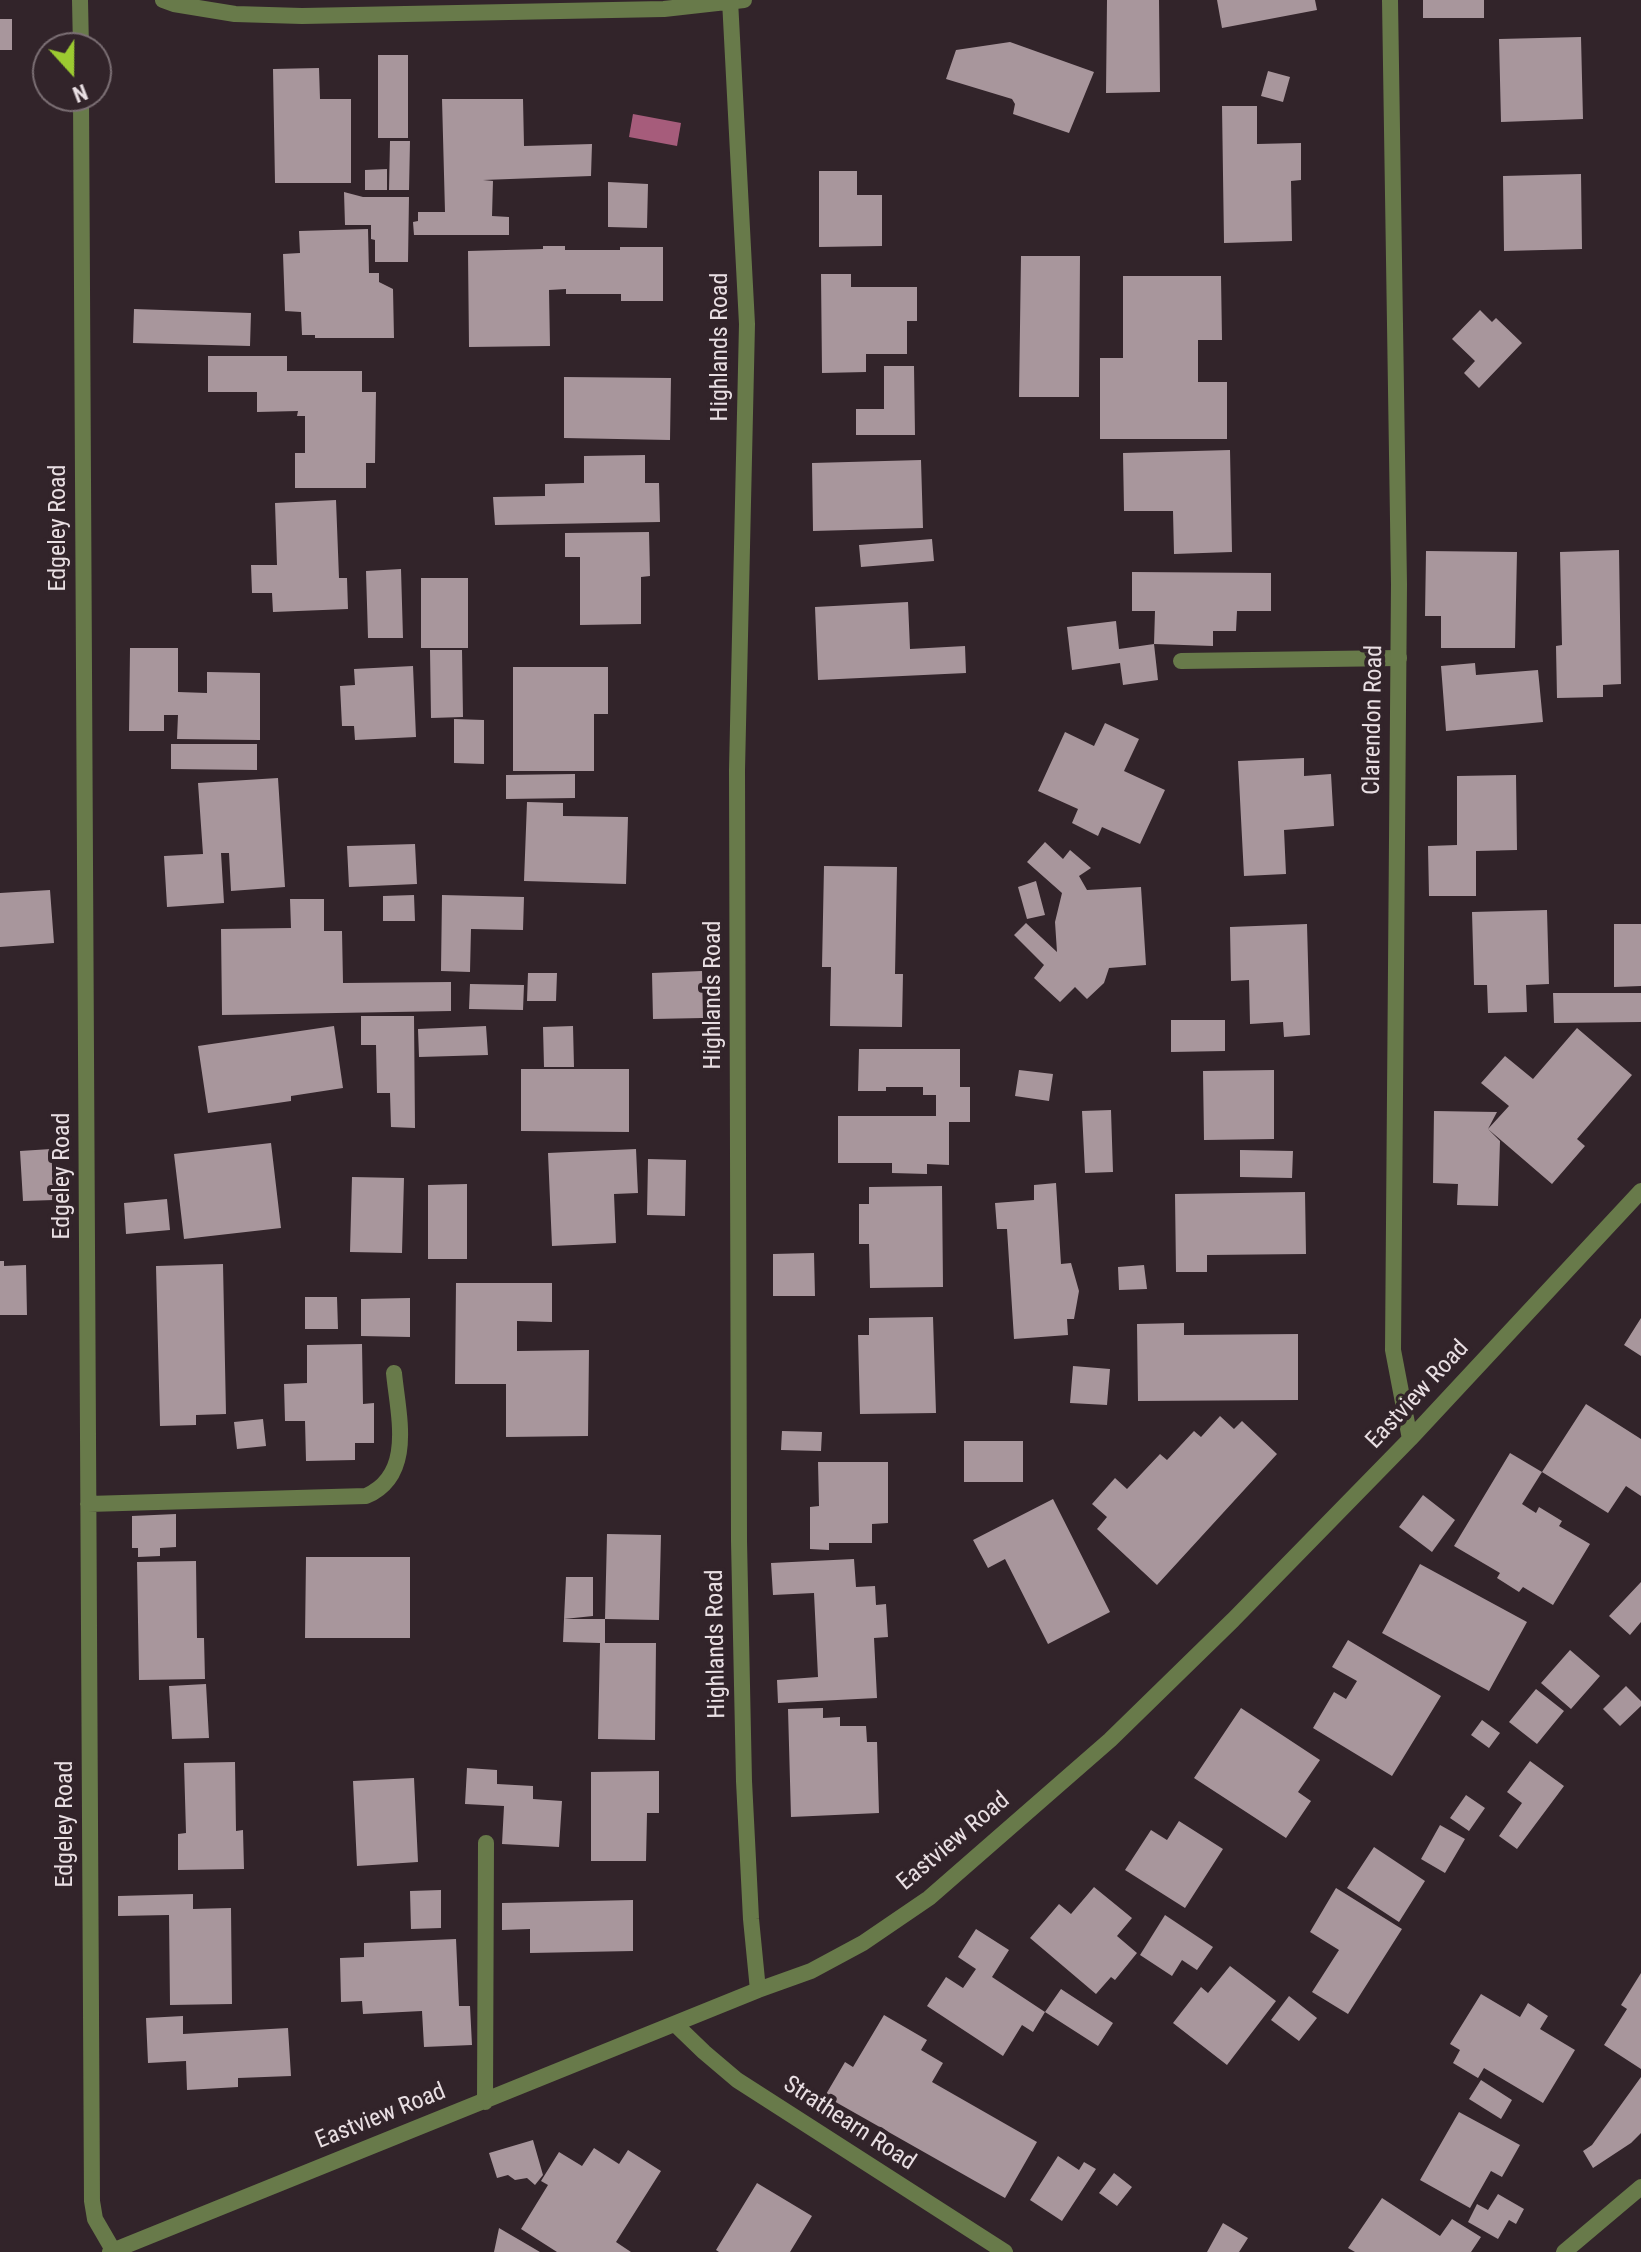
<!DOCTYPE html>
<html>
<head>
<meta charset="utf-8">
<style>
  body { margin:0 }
  #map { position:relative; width:1641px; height:2252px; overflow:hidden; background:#32242a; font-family:"Roboto Condensed",sans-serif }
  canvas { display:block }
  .north { position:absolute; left:32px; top:32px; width:80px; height:80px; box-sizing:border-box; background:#32242a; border:2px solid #7b6f74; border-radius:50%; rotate:159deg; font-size:22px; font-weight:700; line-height:32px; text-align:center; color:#e9dfe3 }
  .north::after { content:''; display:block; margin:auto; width:28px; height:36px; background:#9cca31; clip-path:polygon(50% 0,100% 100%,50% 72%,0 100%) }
</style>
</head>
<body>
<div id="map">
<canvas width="1641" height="2252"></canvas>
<div class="north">N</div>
</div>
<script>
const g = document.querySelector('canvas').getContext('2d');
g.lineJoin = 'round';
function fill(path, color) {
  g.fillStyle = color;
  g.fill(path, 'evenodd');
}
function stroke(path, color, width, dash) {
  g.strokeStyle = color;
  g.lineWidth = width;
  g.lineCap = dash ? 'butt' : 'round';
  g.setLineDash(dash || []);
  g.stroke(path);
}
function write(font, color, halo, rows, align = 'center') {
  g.font = font + ' "Roboto Condensed",sans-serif';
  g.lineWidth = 8;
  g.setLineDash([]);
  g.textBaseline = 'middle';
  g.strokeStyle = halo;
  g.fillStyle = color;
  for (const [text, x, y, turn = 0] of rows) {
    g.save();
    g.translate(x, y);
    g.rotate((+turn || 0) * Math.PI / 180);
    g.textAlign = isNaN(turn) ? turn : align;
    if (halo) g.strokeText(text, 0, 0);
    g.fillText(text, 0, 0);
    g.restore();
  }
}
fill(new Path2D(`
  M633 114 681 123 677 146 629 137Z`), '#a65c7b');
fill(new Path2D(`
  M1107 0H1159L1160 92 1106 93Z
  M1217 0H1315L1317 10 1222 28Z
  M1423 0H1484V18H1423Z
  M0 19H12V50H0Z
  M1581 37 1583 119 1501 122 1499 39Z
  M1010 42 1094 72 1069 133 1013 114 1015 104 1012 99 946 79 956 50Z
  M378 55H408V138H378Z
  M319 68 320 99H351V183H275L273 69Z
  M1268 71 1290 77 1283 102 1261 96Z
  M442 99H523L524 146 592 144 591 176 483 180 493 181 492 216 509 217V235H414L413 222 418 221V212H445Z
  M1222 106H1257V144L1301 143V180L1291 181 1292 241 1224 243Z
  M390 141H410L409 190H389Z
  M387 169V190H365V170Z
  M819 171H857V195H882V246L819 247Z
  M1581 174 1582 249 1504 251 1503 176Z
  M608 182 648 184 647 228 608 227Z
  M344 192 363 197H409L408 262H375V240L371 239V225H345Z
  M368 229 369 273H379V282L393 289 394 338H315V335H302L301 312 285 311 283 254 300 253 299 231Z
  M543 246H565V250H620V247H663V301H621V294H566V289L549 290 550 346 469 347 468 251 543 249Z
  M1021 256H1080L1079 397H1019Z
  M821 274H851V287H917V321H907V354H866V372L822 373Z
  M1123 276H1221L1222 340H1198V382H1227V439H1100V358H1123Z
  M134 309 251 313 250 346 133 343Z
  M1480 310 1492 322 1496 318 1522 343 1479 388 1464 373 1475 361 1452 339Z
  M208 356H287V371H362V392H376L375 463H366V488H295V453H305V416H297L298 411 257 412V392H208Z
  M884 366H914L915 435H856V409H884Z
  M564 377 671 378 670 440 564 438Z
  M1230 450 1232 552 1174 554 1173 511H1124L1123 453Z
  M645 455V483H659L660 522 495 525 493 497 545 496V484L584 483V456Z
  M921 460 923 528 813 531 812 463Z
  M336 500 339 578H347L348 609 273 612 272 593H252L251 565H277L275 503Z
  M649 532 650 576 641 577V624L580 625V557H565V533Z
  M932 539 934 561 861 567 859 545Z
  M1619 550 1621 684 1603 685V697L1557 698 1556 646 1562 645 1560 552Z
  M1426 551 1517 552 1515 648H1441V616H1425Z
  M401 569 403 638H368L366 571Z
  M1132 572 1271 573V611H1237L1236 631H1213V646L1154 644 1155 611H1132Z
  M421 578H468V648H421Z
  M908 602 910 649 965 646 966 673 818 680 815 607Z
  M1116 621 1119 649 1154 644 1158 680 1123 685 1120 663 1072 670 1067 627Z
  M130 648H178V692L207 693V672L260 673V740L177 739 178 715H164V731H129Z
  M430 650H462L463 717 431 718Z
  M1475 663 1476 675 1538 670 1543 722 1446 731 1441 666Z
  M413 666 416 737 355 740 354 726H342L340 686 355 685 354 669Z
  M513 667H608V714H594V771H513Z
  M454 719 484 720V764L454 763Z
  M1105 723 1139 739 1124 771 1165 790 1140 844 1102 827 1098 836 1072 823 1078 809 1038 791 1065 732 1094 746Z
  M171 744H257V770L171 769Z
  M1304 758V776L1331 774 1334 826 1284 830 1286 874 1244 876 1238 761Z
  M575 774V798L506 799V775Z
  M1516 775 1517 850 1476 851V896H1429L1428 846 1457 845V776Z
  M278 778 285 887 231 891 229 853H221L224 903 167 907 164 856 203 854 198 783Z
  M527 802 563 803V816L628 817 626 884 524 881Z
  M1045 842 1063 859 1070 850 1091 868 1079 876 1087 890 1141 887 1146 965 1109 968 1104 983 1087 999 1075 987 1060 1002 1034 978 1044 965 1014 935 1026 923 1057 952 1055 922 1062 893 1027 862Z
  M415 844 417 884 349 887 347 846Z
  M824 866 897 867 895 974H903L902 1027 830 1026 831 967H822Z
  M1036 881 1045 915 1027 919 1018 887Z
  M50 890 54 943 0 947V893Z
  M414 895 415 921H383V896Z
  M442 895 524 897 523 930 471 929 470 972 441 971Z
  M290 899H324V931H342L343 983 451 982V1011L222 1015 221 929 291 928Z
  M1547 910 1549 984 1526 985 1527 1012 1488 1013 1487 985H1474L1472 912Z
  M1307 924 1310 1035 1284 1037 1283 1022 1250 1024 1249 980 1231 981 1230 927Z
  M1614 924H1641V986L1614 987Z
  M702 971 703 1018 653 1019 652 973Z
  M528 973H557L556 1001H527Z
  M470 984 524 985 523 1010 469 1009Z
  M1553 993H1641V1022L1554 1023Z
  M361 1016H414L415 1128 391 1127 390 1093H377L376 1045H361Z
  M1171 1020H1225V1051L1171 1052Z
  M334 1026 343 1088 291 1096V1101L208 1113 198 1046Z
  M486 1026 488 1055 419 1057 418 1029Z
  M573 1026 574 1067H544L543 1027Z
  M1577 1028 1632 1075 1577 1139 1585 1146 1552 1184 1488 1129 1500 1141 1498 1206 1457 1205 1458 1184 1433 1183 1434 1111 1497 1112 1488 1129 1509 1106 1481 1083 1505 1056 1533 1079Z
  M859 1049H960V1087H970V1122H949V1165L927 1164V1174L892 1173V1163H838V1116H936V1095H923V1087H886V1091H858Z
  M521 1069H629V1132L521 1131Z
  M1019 1070 1053 1074 1049 1101 1015 1096Z
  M1274 1070V1139L1204 1140 1203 1071Z
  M1111 1110 1113 1172 1085 1173 1082 1111Z
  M271 1143 281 1228 184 1239 174 1154Z
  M51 1149 54 1200 23 1201 20 1151Z
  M636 1149 638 1193 614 1194 616 1243 552 1246 548 1153Z
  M1240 1150 1293 1151 1292 1178 1240 1177Z
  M648 1159 686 1160 685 1216 647 1215Z
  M352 1177 404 1178 402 1253 350 1252Z
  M1056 1183 1061 1264 1071 1263 1079 1291 1074 1319H1067L1068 1335 1014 1339 1007 1229H997L995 1203 1034 1200V1185Z
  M467 1184V1259H428V1185Z
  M942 1186 943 1287 870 1288 869 1244H859V1204H869V1187Z
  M1305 1192 1306 1254 1207 1255V1272H1176L1175 1194Z
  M167 1199 170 1230 126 1234 124 1203Z
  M814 1253 815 1296H773V1254Z
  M0 1261H4V1266L26 1265 27 1315H0Z
  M223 1264 226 1414 196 1415V1425L160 1426 156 1266Z
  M1144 1265 1147 1289 1119 1290 1118 1267Z
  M456 1283H552V1322L517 1321V1351L589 1350 588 1436 506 1437V1384H455Z
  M305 1297H337L338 1329H305Z
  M410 1298V1337L361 1336V1299Z
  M933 1317 936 1413 860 1414 858 1335H869V1318Z
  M1641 1318V1356L1624 1345Z
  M1184 1323V1335L1298 1334V1400L1138 1401 1137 1324Z
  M362 1344 363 1404 374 1403V1443H355V1460L306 1461 305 1421H285L284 1384 307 1383V1345Z
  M1073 1366 1110 1369 1107 1405 1070 1403Z
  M1586 1404 1641 1439V1496L1626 1486 1608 1513 1542 1472Z
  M1220 1416 1234 1429 1242 1421 1277 1454 1157 1585 1097 1529 1107 1517 1092 1504 1115 1478 1127 1489 1160 1454 1167 1460 1194 1431 1201 1437Z
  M263 1419 266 1446 237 1449 234 1422Z
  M782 1431 822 1432 821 1451 781 1450Z
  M964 1441H1023V1482H964Z
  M1510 1453 1542 1472 1522 1504 1536 1513 1539 1507 1562 1521 1559 1526 1590 1544 1553 1605 1523 1587 1519 1592 1497 1578 1500 1573 1454 1546Z
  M818 1462H888V1523L872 1524V1543H829V1550L810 1549V1507L819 1506Z
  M1423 1495 1455 1520 1432 1552 1399 1527Z
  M1053 1499 1110 1612 1048 1644 1005 1559 988 1568 973 1540Z
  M176 1514V1547L160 1548V1556L138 1557V1548H132V1516Z
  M607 1534 661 1535 659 1620 605 1619Z
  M306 1557H410V1638H305Z
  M854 1559 856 1587 875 1586 876 1605 886 1604 888 1637 874 1638 877 1698 778 1703 777 1680 818 1677 814 1593 773 1595 771 1563Z
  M196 1561 197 1638H204L205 1679 139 1680 137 1562Z
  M1420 1564 1527 1622 1489 1691 1382 1633Z
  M566 1577H593V1616L564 1619Z
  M1641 1582V1622L1630 1635 1609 1616Z
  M564 1619H605V1643H656L655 1740 598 1739 600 1643 563 1642Z
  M1348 1640 1441 1696 1392 1776 1313 1728 1334 1692 1346 1699 1357 1681 1332 1667Z
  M1570 1650 1600 1676 1571 1709 1541 1683Z
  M206 1684 209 1738 172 1739 169 1686Z
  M1626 1686 1641 1701V1706L1620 1726 1603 1709Z
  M1536 1689 1564 1711 1537 1744 1509 1722Z
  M823 1708V1718L840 1717V1726H866L867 1742H877L879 1813 791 1817 788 1709Z
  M1241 1708 1320 1760 1298 1792 1311 1801 1286 1838 1194 1778Z
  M1482 1720 1500 1733 1489 1748 1471 1735Z
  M1530 1761 1564 1786 1517 1849 1499 1836 1522 1803 1507 1792Z
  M235 1762 236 1831 243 1830 244 1869 178 1870V1834L186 1833 184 1763Z
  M467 1768 497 1770V1784L533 1786V1799L562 1801 559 1847 502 1844 504 1806 465 1804Z
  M659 1771V1813H647L646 1861H591V1772Z
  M414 1778 418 1862 357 1866 353 1781Z
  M1466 1795 1485 1808 1469 1831 1450 1818Z
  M1179 1821 1223 1849 1185 1908 1125 1870 1151 1830 1167 1840Z
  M1440 1825 1465 1839 1445 1873 1421 1859Z
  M1374 1847 1425 1881 1399 1922 1347 1888Z
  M1094 1887 1132 1918 1117 1936 1137 1953 1115 1980 1111 1977 1096 1994 1030 1938 1059 1904 1071 1914Z
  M1336 1888 1402 1929 1348 2014 1312 1992 1339 1950 1310 1932Z
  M441 1890V1928L411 1929 410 1891Z
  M193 1894V1909L231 1908 232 2004 170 2005 169 1915 118 1916V1896Z
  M633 1900V1951L530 1953V1929L502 1930V1903Z
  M1165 1915 1213 1947 1197 1970 1182 1960 1172 1976 1140 1955Z
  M976 1929 1009 1950 992 1977 1045 2012 1033 2032 1022 2025 1003 2056 927 2006 946 1977 963 1988 976 1969 958 1957Z
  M456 1939 459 2006H470L472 2045 424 2047 422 2011 363 2014 362 2001 341 2002 340 1958 364 1957V1943Z
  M1230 1966 1276 2001 1227 2065 1173 2023 1201 1987 1208 1993Z
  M1641 1973V2069L1604 2045 1627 2009 1621 2005Z
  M1061 1989 1113 2023 1098 2046 1045 2012Z
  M1481 1994 1520 2017 1528 2003 1548 2016 1540 2029 1575 2050 1543 2103 1484 2068 1478 2078 1453 2063 1460 2050 1450 2044Z
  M1289 1996 1317 2018 1299 2041 1271 2020Z
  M884 2015 927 2040 921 2050 943 2063 932 2082 1037 2142 1005 2198 825 2096 845 2062 853 2067Z
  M183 2016V2034L288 2028 291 2076 238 2078V2087L187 2090 186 2061 148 2063 146 2018Z
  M1641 2077V2133L1631 2143 1593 2168 1583 2151 1592 2145Z
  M1481 2080 1512 2100 1501 2119 1469 2099Z
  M1459 2112 1520 2145 1502 2177 1491 2171 1470 2208 1420 2180Z
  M533 2140 543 2175 535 2185 527 2178 515 2180 508 2175 497 2178 489 2153Z
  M594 2148 619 2164 628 2150 661 2171 616 2242 631 2252H557L521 2229 548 2185 541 2181 559 2152 582 2166Z
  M1058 2156 1079 2170 1084 2162 1096 2169 1062 2221 1030 2200Z
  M1114 2173 1132 2187 1117 2206 1099 2193Z
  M757 2183 812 2216 790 2252H719L716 2250Z
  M1498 2194 1524 2209 1516 2224 1509 2220 1498 2239 1468 2222 1477 2204 1488 2210Z
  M1382 2198 1440 2236 1452 2219 1481 2237 1471 2252H1355L1348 2248Z
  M1223 2223 1248 2238 1239 2252H1207Z
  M499 2228 540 2252H494Z`), '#a8969c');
stroke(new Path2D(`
  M1181 661 1399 658`), '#687a4a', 16);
stroke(new Path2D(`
  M80 0 81 48
  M163 0 174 4 235 14 302 16 664 9 744 0
  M730 0 747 324 737 770 739 1541 744 1781 751 1919 758 1990
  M1390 0 1399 584 1393 1350 1410 1439
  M81 96 92 2201 95 2219 113 2250
  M88 1504 366 1496C415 1475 398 1415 394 1373
  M676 2025 704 2052 737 2080 1005 2252
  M485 2102 486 1843
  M110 2252 758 1990 811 1971 863 1943 929 1898 1110 1740 1233 1620 1410 1439 1641 1191
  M1564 2252 1641 2187`), '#687a4a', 16);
write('24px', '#e9dfe3', '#32242a', [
  ["Highlands Road",721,347,-90],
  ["Edgeley Road",59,528,-90],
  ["Clarendon Road",1374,720,-89],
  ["Highlands Road",714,995,-90],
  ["Edgeley Road",63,1176,-90],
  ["Eastview Road",1418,1395,-47],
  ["Highlands Road",717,1644,-91],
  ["Edgeley Road",66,1824,-90],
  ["Eastview Road",954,1842,-40],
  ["Eastview Road",381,2117,-22],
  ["Strathearn Road",849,2124,33]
]);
</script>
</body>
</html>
